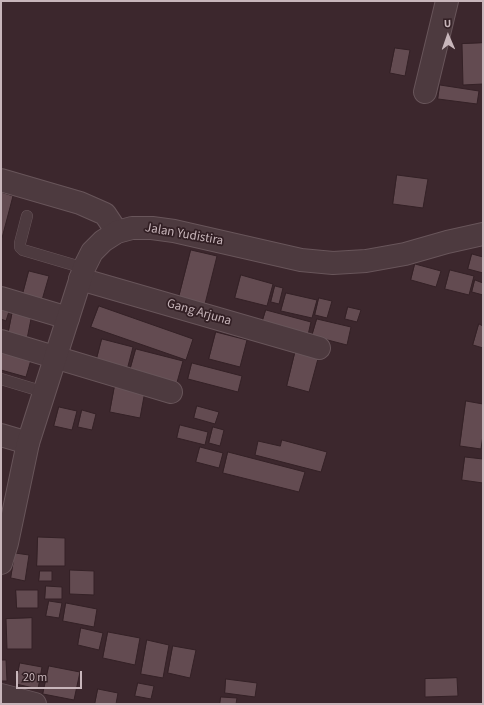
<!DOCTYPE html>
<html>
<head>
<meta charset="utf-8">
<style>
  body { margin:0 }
  #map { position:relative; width:484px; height:705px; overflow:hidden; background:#3c272d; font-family:"Source Sans 3",sans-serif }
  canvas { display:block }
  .frame { position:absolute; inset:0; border:2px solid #c8b6bb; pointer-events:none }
  .north { position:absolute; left:428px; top:16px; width:40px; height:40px; -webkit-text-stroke:3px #321f24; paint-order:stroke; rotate:358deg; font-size:11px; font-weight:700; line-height:16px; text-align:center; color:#c8b6bb }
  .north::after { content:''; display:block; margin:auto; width:14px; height:18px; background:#c8b6bb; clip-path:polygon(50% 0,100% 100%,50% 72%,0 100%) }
  .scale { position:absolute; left:16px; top:671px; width:66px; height:18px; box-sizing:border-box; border:2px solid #c8b6bb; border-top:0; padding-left:5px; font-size:12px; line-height:14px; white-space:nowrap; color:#c8b6bb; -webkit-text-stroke:3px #321f24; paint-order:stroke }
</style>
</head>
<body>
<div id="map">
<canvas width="484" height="705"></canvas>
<div class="frame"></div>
<div class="north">U</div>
<div class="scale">20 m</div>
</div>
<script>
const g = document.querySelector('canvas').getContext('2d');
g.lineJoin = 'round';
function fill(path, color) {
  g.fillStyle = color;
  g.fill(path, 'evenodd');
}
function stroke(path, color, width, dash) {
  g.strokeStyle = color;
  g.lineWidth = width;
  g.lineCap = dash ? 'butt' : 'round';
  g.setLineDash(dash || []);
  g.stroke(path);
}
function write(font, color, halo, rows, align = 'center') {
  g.font = font + ' "Source Sans 3",sans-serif';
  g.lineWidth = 3.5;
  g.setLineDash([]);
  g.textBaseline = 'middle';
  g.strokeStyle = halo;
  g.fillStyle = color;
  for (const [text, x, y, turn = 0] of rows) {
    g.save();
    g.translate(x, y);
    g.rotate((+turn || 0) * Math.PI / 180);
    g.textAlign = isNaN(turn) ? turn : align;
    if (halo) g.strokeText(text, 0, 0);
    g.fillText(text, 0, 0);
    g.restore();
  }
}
const building = new Path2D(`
  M483 43V84L463 85 462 44Z
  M395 48 410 50 405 76 390 73Z
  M440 85 479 91 477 104 438 99Z
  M397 175 428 179 423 208 393 204Z
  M1 192 13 196 2 238H1Z
  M191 250 217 256 205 304 179 297Z
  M472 254 483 257V273L468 269Z
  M415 264 441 271 436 287 411 280Z
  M450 270 474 276 469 295 445 289Z
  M29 271 49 276 40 307 21 301Z
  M241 275 273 284 267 306 235 298Z
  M475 280 483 283V295L472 292Z
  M275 286 283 288 279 304 271 302Z
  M286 293 317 300 312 318 281 311Z
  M319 298 332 301 327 318 315 315Z
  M1 302 11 305 6 321 1 319Z
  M99 306 193 339 186 360 91 327Z
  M348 307 361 310 357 322 345 319Z
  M13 310 32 314 27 339 8 335Z
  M266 310 311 322 308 335 262 323Z
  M317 319 351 327 347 345 312 336Z
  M479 324 483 326V348L473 345Z
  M216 332 247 340 240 367 209 359Z
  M102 339 133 347 127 370 96 362Z
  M1 344 33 353 26 377 1 370Z
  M136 349 183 361 176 386 129 374Z
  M296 349 319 355 309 392 287 386Z
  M192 363 242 376 238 392 188 379Z
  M115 385 145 391 140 418 110 412Z
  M466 401 483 404V435L481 449 460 446Z
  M197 406 219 412 215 424 194 418Z
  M59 407 77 411 72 430 54 426Z
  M82 410 96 414 92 430 78 427Z
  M180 425 208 432 205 445 177 438Z
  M213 427 224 430 220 446 209 443Z
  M282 440 327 452 321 472 255 455 258 441 280 446Z
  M200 447 223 453 219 468 196 462Z
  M228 452 305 472 299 492 223 473Z
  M465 457 483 459V483L462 480Z
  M38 537 65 538V566H37Z
  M15 553 29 555 25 581 11 578Z
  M70 570 94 571V595L70 594Z
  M40 571H52V581H39Z
  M46 586 62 587V599H45Z
  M16 590H38V608H17Z
  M49 601 62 603 59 618 46 616Z
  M66 603 97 609 94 627 63 621Z
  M32 618V649H7L6 619Z
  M81 628 103 633 99 650 78 645Z
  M108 632 140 638 135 665 103 658Z
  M147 640 169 645 163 678 141 674Z
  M173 646 196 650 190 678 168 673Z
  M1 660H6L7 681H1Z
  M20 663 42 667 38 689 16 684Z
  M49 666 80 672 74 700 43 694Z
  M457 678 458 696 425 697V679Z
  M226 679 257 683 255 697 225 693Z
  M138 683 154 686 151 699 135 696Z
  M98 689 118 693 116 704H95Z
  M221 697 237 698 236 704H220Z`);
fill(building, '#634b51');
stroke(building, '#342126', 1);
const service = new Path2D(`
  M27 216 20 243V247L23 250 84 268
  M1 379 44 392`);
const minor = new Path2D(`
  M425 92 447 1
  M1 180 80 203 105 214 117 232
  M80 279 319 348
  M1 298 68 318
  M1 341 171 392
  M1 435 28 443
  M1 695 35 704`);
const tertiary = new Path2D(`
  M1 563 7 543 28 443 84 268 92 252 103 241 117 232 132 228H152L174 231 301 260 333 263 366 261 405 254 447 242 483 234`);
stroke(service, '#68555a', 12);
stroke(minor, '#68555a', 24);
stroke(tertiary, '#68555a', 24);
stroke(service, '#4d3a3f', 11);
stroke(minor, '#4d3a3f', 22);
stroke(tertiary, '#4d3a3f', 22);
write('13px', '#c8b6bb', '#321f24', [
  ["Jalan Yudistira",184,235,10],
  ["Gang Arjuna",199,313,16]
]);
</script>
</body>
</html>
